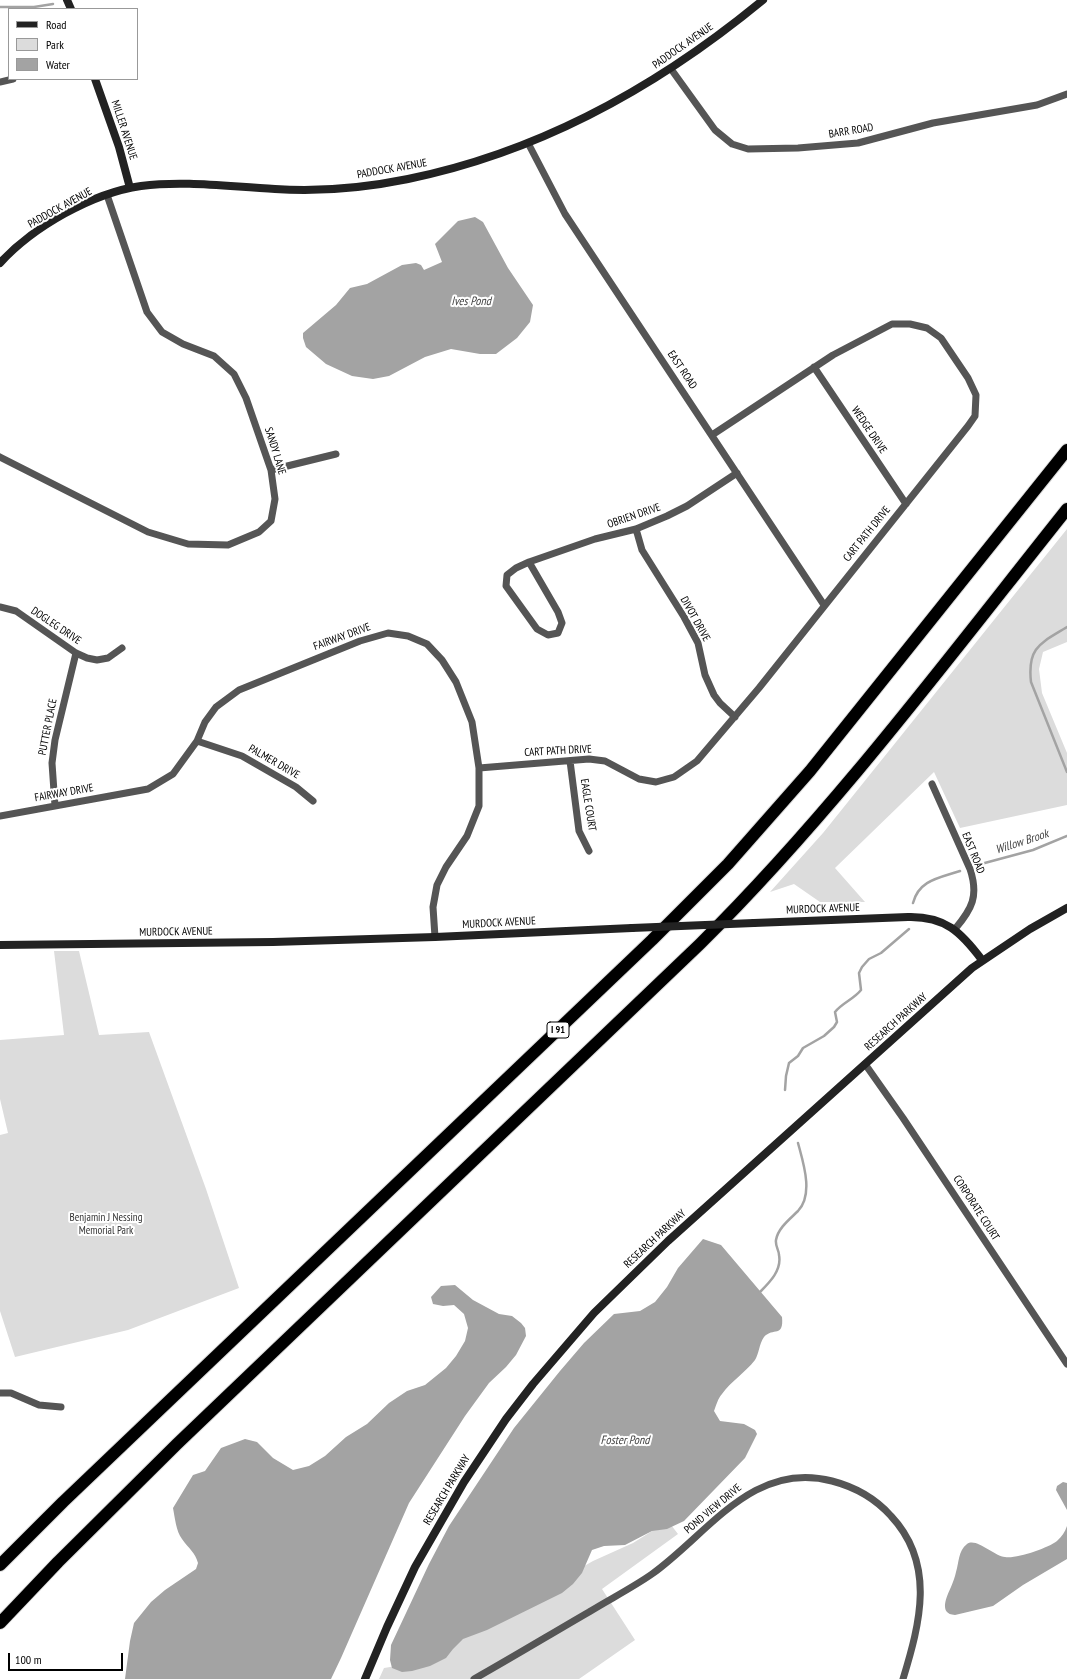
<!DOCTYPE html>
<html>
<head>
<meta charset="utf-8">
<style>
  body { margin:0 }
  #map { position:relative; width:1067px; height:1679px; overflow:hidden; background:#fff; font-family:"PT Sans Narrow",sans-serif }
  canvas { display:block }
  .legend { position:absolute; left:8px; top:8px; width:130px; height:72px; box-sizing:border-box; background:#fff; border:1px solid #999; margin:0; padding:5px 7px; list-style:none; font-size:12px; color:#000 }
  .legend li { display:flex; align-items:center; gap:8px; height:20px }
  .legend b { width:20px; border:1px solid #999 }
  .scale { position:absolute; left:8px; top:1653px; width:115px; height:18px; box-sizing:border-box; border:2px solid #000; border-top:0; padding-left:5px; font-size:12px; line-height:14px; white-space:nowrap; color:#000; -webkit-text-stroke:3px #fff; paint-order:stroke }
</style>
</head>
<body>
<div id="map">
<canvas width="1067" height="1679"></canvas>
<ul class="legend">
<li><b style="height:5px;background:#222"></b>Road</li>
<li><b style="height:11px;background:#dcdcdc"></b>Park</li>
<li><b style="height:11px;background:#a3a3a3"></b>Water</li>
</ul>
<div class="scale">100 m</div>
</div>
<script>
const g = document.querySelector('canvas').getContext('2d');
g.lineJoin = 'round';
function fill(path, color) {
  g.fillStyle = color;
  g.fill(path, 'evenodd');
}
function stroke(path, color, width, dash) {
  g.strokeStyle = color;
  g.lineWidth = width;
  g.lineCap = dash ? 'butt' : 'round';
  g.setLineDash(dash || []);
  g.stroke(path);
}
function write(font, color, halo, rows, align = 'center') {
  g.font = font + ' "PT Sans Narrow",sans-serif';
  g.lineWidth = 4;
  g.setLineDash([]);
  g.textBaseline = 'middle';
  g.strokeStyle = halo;
  g.fillStyle = color;
  for (const [text, x, y, turn = 0] of rows) {
    g.save();
    g.translate(x, y);
    g.rotate((+turn || 0) * Math.PI / 180);
    g.textAlign = isNaN(turn) ? turn : align;
    if (halo) g.strokeText(text, 0, 0);
    g.fillText(text, 0, 0);
    g.restore();
  }
}
fill(new Path2D(`
  M1067 529V642L1043 652 1039 669 1042 693 1067 753V805L960 828 934 772 835 868 865 902H820L794 884 770 892 823 833Z
  M54 951H79L99 1035 149 1032 206 1189 239 1288 128 1330 15 1357 0 1311V1135L8 1133 0 1099V1040L64 1035Z
  M668 1521 678 1534 602 1589 635 1640 579 1679H379L384 1668 415 1663 593 1561 633 1543Z`), '#dcdcdc');
fill(new Path2D(`
  M475 217 483 222 508 268 533 305 530 322 517 338 496 354H480L451 349 425 357 389 376 373 379 352 376 326 364 306 347 303 338V333L336 305 350 288 367 284 402 265 416 263 421 265 424 270 442 262 435 244 458 221Z
  M703 1239 721 1245 782 1317C784 1338 773 1327 764 1337 759 1344 759 1354 755 1360 745 1373 730 1382 722 1394 718 1398 716 1406 714 1411L720 1421 744 1424 755 1430 757 1434 745 1458 684 1521 667 1529 652 1531 625 1545 604 1546 592 1550 582 1573 573 1584 562 1593 487 1630 463 1639 453 1649 446 1658 430 1666 412 1671 402 1672 392 1668 390 1660 391 1645 429 1564 449 1526 514 1428 560 1371 584 1343 614 1314 640 1311 655 1302 667 1287 678 1268Z
  M455 1285 473 1300 499 1314 512 1316 521 1323 525 1328 526 1336 516 1355 506 1367 489 1383 465 1416 409 1503 341 1658 331 1679H125L130 1641 134 1623 151 1602 165 1590 196 1569 198 1563C195 1552 189 1549 182 1539 176 1531 175 1518 173 1508L193 1475 205 1471 221 1448 245 1439 257 1442 273 1458 293 1470 309 1466 325 1456 346 1437 367 1424 389 1403 407 1391 425 1385 446 1368 456 1356 465 1341 468 1328 464 1314 454 1305 443 1306 433 1304 431 1297 441 1286Z
  M1063 1482 1067 1483V1510L1056 1490 1057 1486Z
  M1067 1526V1559L1023 1585 993 1606 955 1615C938 1614 947 1596 951 1587 953 1582 955 1577 956 1572 959 1563 958 1551 967 1544 976 1537 994 1556 1005 1557 1017 1559 1048 1548 1057 1541 1062 1536 1065 1532 1067 1526Z`), '#a3a3a3');
stroke(new Path2D(`
  M0 7H34L53 4
  M1067 627C1041 643 1027 647 1031 682L1067 772
  M981 864 1033 850 1067 836
  M913 903C919 880 939 878 960 871
  M785 1090 786 1076 789 1063 798 1056 803 1048 824 1036 834 1027 837 1022 835 1012C842 1003 854 999 861 990L859 973 862 967 869 959 881 953 909 929
  M760 1292C770 1282 782 1270 779 1255 779 1250 775 1246 776 1240 778 1228 790 1219 798 1211 814 1194 803 1162 798 1143`), '#a3a3a3', 2.5);
const highway = new Path2D(`
  M0 1565 63 1502 652 940 728 864 810 771 1067 450
  M0 1623 58 1562 177 1444 700 944C835 810 949 657 1067 509`);
stroke(highway, '#dbdbdb', 14);
stroke(new Path2D(`
  M671 69 715 130 732 144 748 149 798 148 858 143 933 123 1037 105 1067 94
  M0 82 13 79
  M528 143 565 214 824 605
  M814 367 906 504
  M0 457 148 532 188 544 228 545 259 532 271 521 275 499 271 470 246 398 234 374 214 356 183 344 162 332 147 312 107 195
  M271 470 336 454
  M636 529 642 550 684 617 698 643 705 675 714 695 720 703 735 717
  M529 562 558 612 562 623 558 633 548 635 537 629 506 586 507 575 516 568 529 562 595 539 636 529 667 516 687 506 737 473
  M0 607 16 611 76 653 87 658 97 660 108 658 122 648
  M197 741 242 756 296 787 313 801
  M570 761 579 831 589 851
  M479 768 589 759 605 761 639 779 656 782 674 777 697 761 759 688 968 426 975 416 976 395 968 378 941 338 927 328 910 324H892L833 355 712 435
  M932 784 970 869C979 896 972 909 955 929
  M55 806 52 763 55 740 76 653
  M0 816 148 789 173 774 197 741 205 722 216 707 239 690 360 641 388 633 408 636 427 644 442 660 456 682 472 722 479 768V806L467 836 446 867 437 885 433 907 435 937
  M865 1064 903 1118 1067 1364
  M0 1393H11L39 1405 61 1407
  M474 1679C513 1657 551 1634 589 1612 610 1599 632 1588 652 1574 708 1534 753 1460 832 1481 855 1487 875 1498 891 1516 936 1564 920 1623 903 1679`), '#555', 7);
stroke(new Path2D(`
  M67 0 71 9
  M95 79 119 147 130 188
  M0 263C33 227 92 193 141 186 185 180 231 187 275 189 319 192 364 188 408 179 540 152 660 85 763 0
  M754 923 908 917C945 916 961 932 982 960
  M0 945 273 942 435 937 632 928
  M365 1679 387 1627 415 1567 464 1482 506 1419 533 1384 594 1313 668 1241 972 968 1030 929 1067 908`), '#222', 8);
stroke(highway, '#000', 12);
stroke(new Path2D(`
  M632 928 754 923`), '#222', 8);
for (const [x, y, w] of [
  [558,1030,22]
]) {
  const box = new Path2D();
  box.roundRect(x - w / 2, y - 8, w, 16, 3);
  g.fillStyle = '#fff';
  g.fill(box);
  stroke(box, '#000', 1);
}
write('bold 10px', '#000', null, [
  ["I 91",558,1030]
]);
write('11px', '#000', '#fff', [
  ["PADDOCK AVENUE",683,46,-35],
  ["MILLER AVENUE",124,130,72],
  ["BARR ROAD",851,131,-9],
  ["PADDOCK AVENUE",392,169,-10],
  ["PADDOCK AVENUE",60,208,-29],
  ["EAST ROAD",682,370,56],
  ["WEDGE DRIVE",869,430,56],
  ["SANDY LANE",275,451,73],
  ["OBRIEN DRIVE",634,516,-19],
  ["CART PATH DRIVE",867,534,-51],
  ["DIVOT DRIVE",695,619,61],
  ["DOGLEG DRIVE",56,626,34],
  ["FAIRWAY DRIVE",342,637,-20],
  ["PUTTER PLACE",48,727,-79],
  ["CART PATH DRIVE",558,751,-3],
  ["PALMER DRIVE",274,762,30],
  ["FAIRWAY DRIVE",64,793,-10],
  ["EAGLE COURT",588,805,81],
  ["EAST ROAD",973,853,68],
  ["MURDOCK AVENUE",823,909,-2],
  ["MURDOCK AVENUE",499,923,-3],
  ["MURDOCK AVENUE",176,932,-1],
  ["RESEARCH PARKWAY",896,1022,-42],
  ["CORPORATE COURT",976,1208,57],
  ["RESEARCH PARKWAY",655,1239,-43],
  ["RESEARCH PARKWAY",447,1490,-59],
  ["POND VIEW DRIVE",713,1509,-40]
]);
write('11px', '#333', '#fff', [
  ["Benjamin J Nessing",106,1218],
  ["Memorial Park",106,1231]
]);
write('italic 12px', '#444', '#fff', [
  ["Ives Pond",471,302],
  ["Willow Brook",1022,842,-18],
  ["Foster Pond",625,1441]
]);
</script>
</body>
</html>
